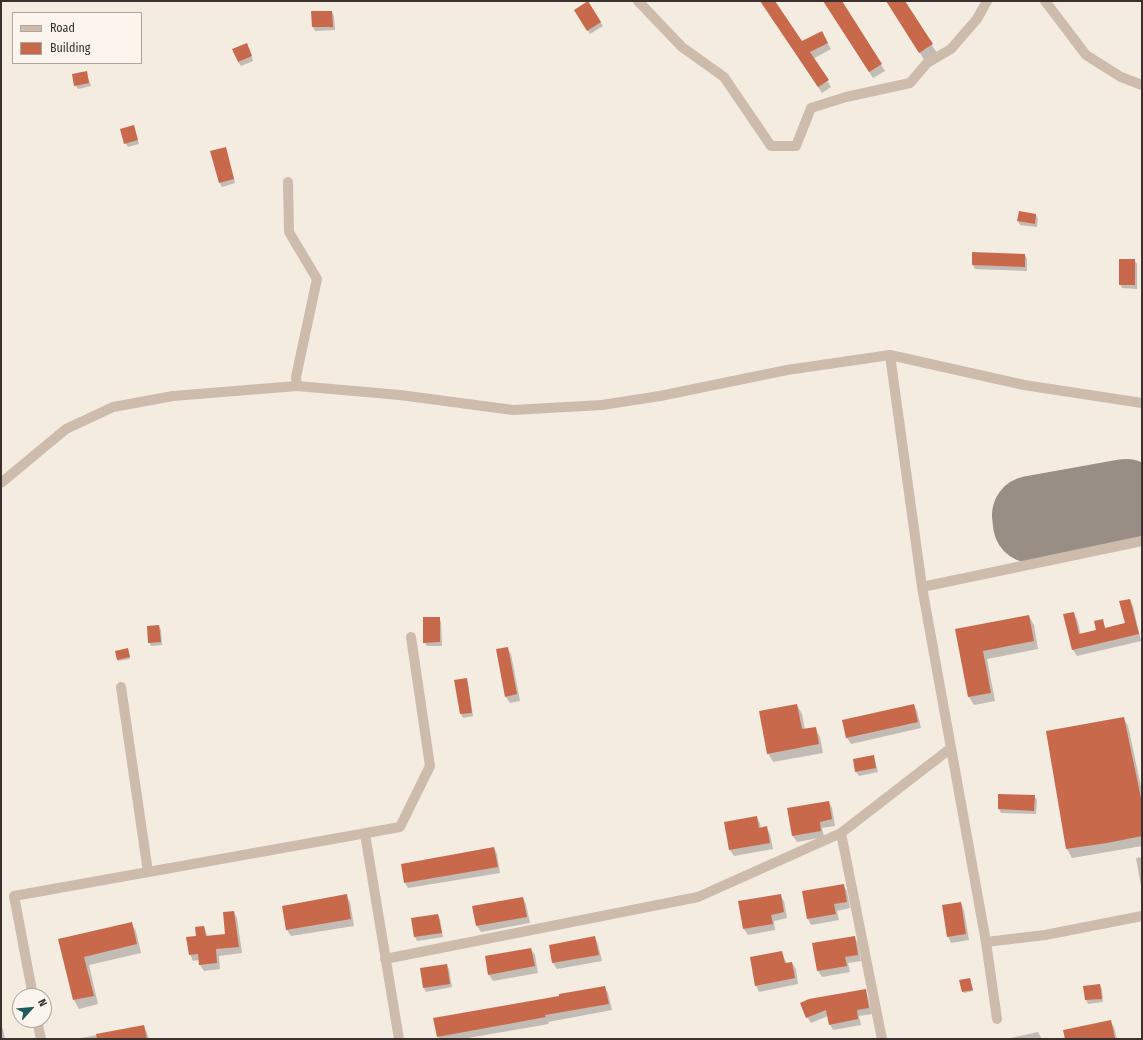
<!DOCTYPE html>
<html>
<head>
<meta charset="utf-8">
<style>
  body { margin:0 }
  #map { position:relative; width:1143px; height:1040px; overflow:hidden; background:#f4ebe1; font-family:"Fira Sans Condensed",sans-serif }
  canvas { display:block }
  .frame { position:absolute; inset:0; border:2px solid #3b302b; pointer-events:none }
  .legend { position:absolute; left:12px; top:12px; width:130px; height:52px; box-sizing:border-box; background:#fbf5ee; border:1px solid #aea6a0; margin:0; padding:5px 7px; list-style:none; font-size:12px; color:#3b302b }
  .legend li { display:flex; align-items:center; gap:8px; height:20px }
  .legend b { width:20px; border:1px solid #aea6a0 }
  .north { position:absolute; left:12px; top:988px; width:40px; height:40px; box-sizing:border-box; background:#fbf5ee; border:1px solid #aea6a0; border-radius:50%; rotate:63deg; font-size:11px; font-weight:700; line-height:16px; text-align:center; color:#3b302b }
  .north::after { content:''; display:block; margin:auto; width:14px; height:18px; background:#1f5a5e; clip-path:polygon(50% 0,100% 100%,50% 72%,0 100%) }
</style>
</head>
<body>
<div id="map">
<canvas width="1143" height="1040"></canvas>
<div class="frame"></div>
<ul class="legend">
<li><b style="height:5px;background:#cdbbac"></b>Road</li>
<li><b style="height:11px;background:#c8694b"></b>Building</li>
</ul>
<div class="north">N</div>
</div>
<script>
const g = document.querySelector('canvas').getContext('2d');
g.lineJoin = 'round';
function fill(path, color) {
  g.fillStyle = color;
  g.fill(path, 'evenodd');
}
function stroke(path, color, width, dash) {
  g.strokeStyle = color;
  g.lineWidth = width;
  g.lineCap = dash ? 'butt' : 'round';
  g.setLineDash(dash || []);
  g.stroke(path);
}
fill(new Path2D(`
  M761 1H774L802 42 821 32 831 49 813 59 831 87 822 93Z
  M824 1H841L885 71 873 78Z
  M887 1H904L937 53 925 61Z
  M588 2 603 26 590 34 576 10Z
  M332 12 334 16 335 30 315 31 313 27Z
  M249 48 253 61 241 66 238 62Z
  M86 72 91 86 78 89 75 85Z
  M135 130 139 144 128 147 125 143Z
  M225 148 227 152 235 183 222 187 220 183 212 152Z
  M1036 215 1038 219 1037 227 1020 225 1018 221Z
  M973 253 1025 255 1027 259V271L975 269 973 265Z
  M1134 260 1137 264V289L1122 288 1120 284Z
  M1130 600 1133 606 1141 641 1077 656 1073 650 1064 615 1073 613 1077 619 1081 635 1098 630 1102 620 1107 632 1105 625 1106 628 1126 624Z
  M1029 616 1034 625 1038 649 987 659 995 701 974 705 969 697 956 630Z
  M439 618 441 622 442 646H427L424 642Z
  M159 626 161 630 162 645 151 646 149 642Z
  M507 648 511 654 520 701 510 703 506 697Z
  M128 651 130 659 118 661V660Z
  M466 679 468 683 473 716 463 718 461 714Z
  M797 705 802 714 805 730 815 728 820 737 823 753 773 762 768 753Z
  M914 705 917 711 921 728 851 744 847 738 843 721Z
  M1123 718 1128 726 1142 791V846L1072 858 1067 849 1047 732Z
  M873 756 875 760 878 772 859 776 856 772 854 760Z
  M999 795 1034 796 1037 800 1036 814 1001 813 999 809Z
  M829 802 832 808 835 826 822 828 824 837 797 842 793 836Z
  M756 817 760 823 761 828 766 827 770 834 773 849 734 856 730 850 725 823Z
  M494 848 497 854 500 873 408 888 405 883Z
  M1142 857V892L1136 858Z
  M843 885 847 891 850 908 837 911 839 920 811 925 808 919Z
  M780 895 784 901 787 918 774 921 775 930 748 935 744 929Z
  M346 896 350 902 354 926 291 936 287 930 283 907Z
  M523 898 526 904 530 923 481 932 477 926 474 907Z
  M961 903 964 910 969 940 951 943 948 936Z
  M234 912 237 918 242 953 219 956 220 969 204 971 200 965 199 960 193 961 190 954 197 937 204 927 208 937 226 935Z
  M438 915 440 919 443 937 417 941 415 937 412 919Z
  M131 923 136 931 141 953 89 965 98 1004 79 1009 74 1000 59 940Z
  M595 937 598 944 602 961 557 969 553 963 550 946Z
  M854 937 858 943 861 961 848 963 850 972 822 977 818 971 813 944Z
  M531 949 535 955 538 973 493 981 489 975Z
  M782 953 787 964 792 963 796 969 798 984 759 992 756 985Z
  M447 965 449 969 452 987 426 992 424 988Z
  M970 979 973 991 964 993 963 992Z
  M1100 985 1102 989 1103 1002 1088 1004 1086 1000Z
  M605 987 608 993 612 1010 548 1022 549 1024 462 1039H439L438 1036 560 997Z
  M865 990 868 997 872 1014 859 1016 861 1025 833 1030 830 1024 828 1016 811 1023 807 1017Z
  M1110 1021 1114 1027 1117 1039H1066Z
  M1 1026 3 1029 5 1039H1Z
  M144 1026 147 1033 149 1039 81 1038Z
  M1038 1032 1042 1039H1006Z`), '#0003');
stroke(new Path2D(`
  M1126 498 1128 507 1032 524 1031 515Z`), '#988e86', 78);
fill(new Path2D(`
  M588 1 601 22 587 31 574 10Z
  M760 1H775L802 41 822 31 828 43 810 52 829 80 818 87Z
  M823 1H842L882 64 869 72Z
  M886 1H905L933 44 919 53Z
  M311 11H332L333 27H312Z
  M247 43 252 56 238 62 232 49Z
  M87 71 89 83 74 86 72 74Z
  M134 125 138 140 124 144 120 129Z
  M226 147 234 179 219 183 210 151Z
  M1019 211 1036 214 1035 224 1017 221Z
  M972 252 1025 254V267L972 265Z
  M1119 259H1135V285H1119Z
  M1130 599 1139 634 1072 650 1063 614 1074 612 1079 634 1096 630 1094 621 1103 619 1105 628 1125 623 1119 601Z
  M1029 615 1034 641 983 651 991 693 968 697 955 629Z
  M423 617H440V642L423 643Z
  M159 625 161 642 148 643 147 626Z
  M508 647 517 694 505 697 496 649Z
  M128 648 130 657 117 660 115 651Z
  M467 678 472 713 460 714 454 680Z
  M797 704 802 729 816 727 819 744 767 754 759 711Z
  M914 704 918 722 846 738 842 720Z
  M1124 717 1142 803V836L1107 843 1066 849 1046 731Z
  M874 755 876 768 855 772 853 759Z
  M998 794 1035 795 1034 811 998 809Z
  M829 801 832 819 820 822 821 831 792 836 787 808Z
  M757 816 759 828 767 826 770 843 729 850 724 822Z
  M494 847 498 867 404 883 401 864Z
  M844 884 847 902 834 904 836 914 807 919 802 891Z
  M347 894 351 919 286 930 282 906Z
  M781 894 784 912 771 915 773 924 743 929 738 901Z
  M523 897 527 917 476 926 472 906Z
  M961 902 966 934 947 937 942 905Z
  M234 911 239 947 216 949 217 963 199 965 198 954 189 955 186 937 196 936 195 927 204 926 206 936 225 934 223 912Z
  M438 914 442 933 414 937 411 918Z
  M132 922 137 944 84 957 94 996 73 1000 58 939Z
  M595 936 599 955 552 963 549 945Z
  M855 936 858 955 845 957 847 966 817 971 812 943Z
  M531 948 535 966 488 975 485 956Z
  M782 951 785 963 792 962 795 978 755 986 750 957Z
  M447 964 450 984 423 988 420 968Z
  M970 978 973 990 962 992 959 980Z
  M1100 984 1102 999 1085 1000 1083 986Z
  M605 986 609 1004 545 1015 546 1017 437 1037 433 1018 559 996V994Z
  M866 989 869 1008 857 1010 858 1019 829 1025 826 1010 806 1018 800 1003 809 999Z
  M1111 1020 1115 1038 1109 1039H1065L1063 1030Z
  M144 1025 147 1039H97L96 1034Z`), '#c8694b');
stroke(new Path2D(`
  M638 1 682 47 724 77 771 146H796L811 108 846 97 910 83 927 63 951 49 977 19 987 1
  M1045 1 1086 55 1121 77 1142 85
  M288 182 289 232 317 279 296 377 297 386
  M890 355 922 587
  M1 483 66 429 113 407 173 396 297 386 400 395 513 410 602 405 660 396 787 370 890 355 1024 385 1142 403
  M121 687 148 872
  M841 833 882 1039
  M365 834 399 1039
  M986 942 1045 935 1142 916
  M385 959 698 897 841 833 951 748
  M33 996 14 896 400 827 430 766 411 637
  M997 1019 986 942 922 587 1142 541
  M37 1020 41 1039`), '#cdbbac', 10);
</script>
</body>
</html>
